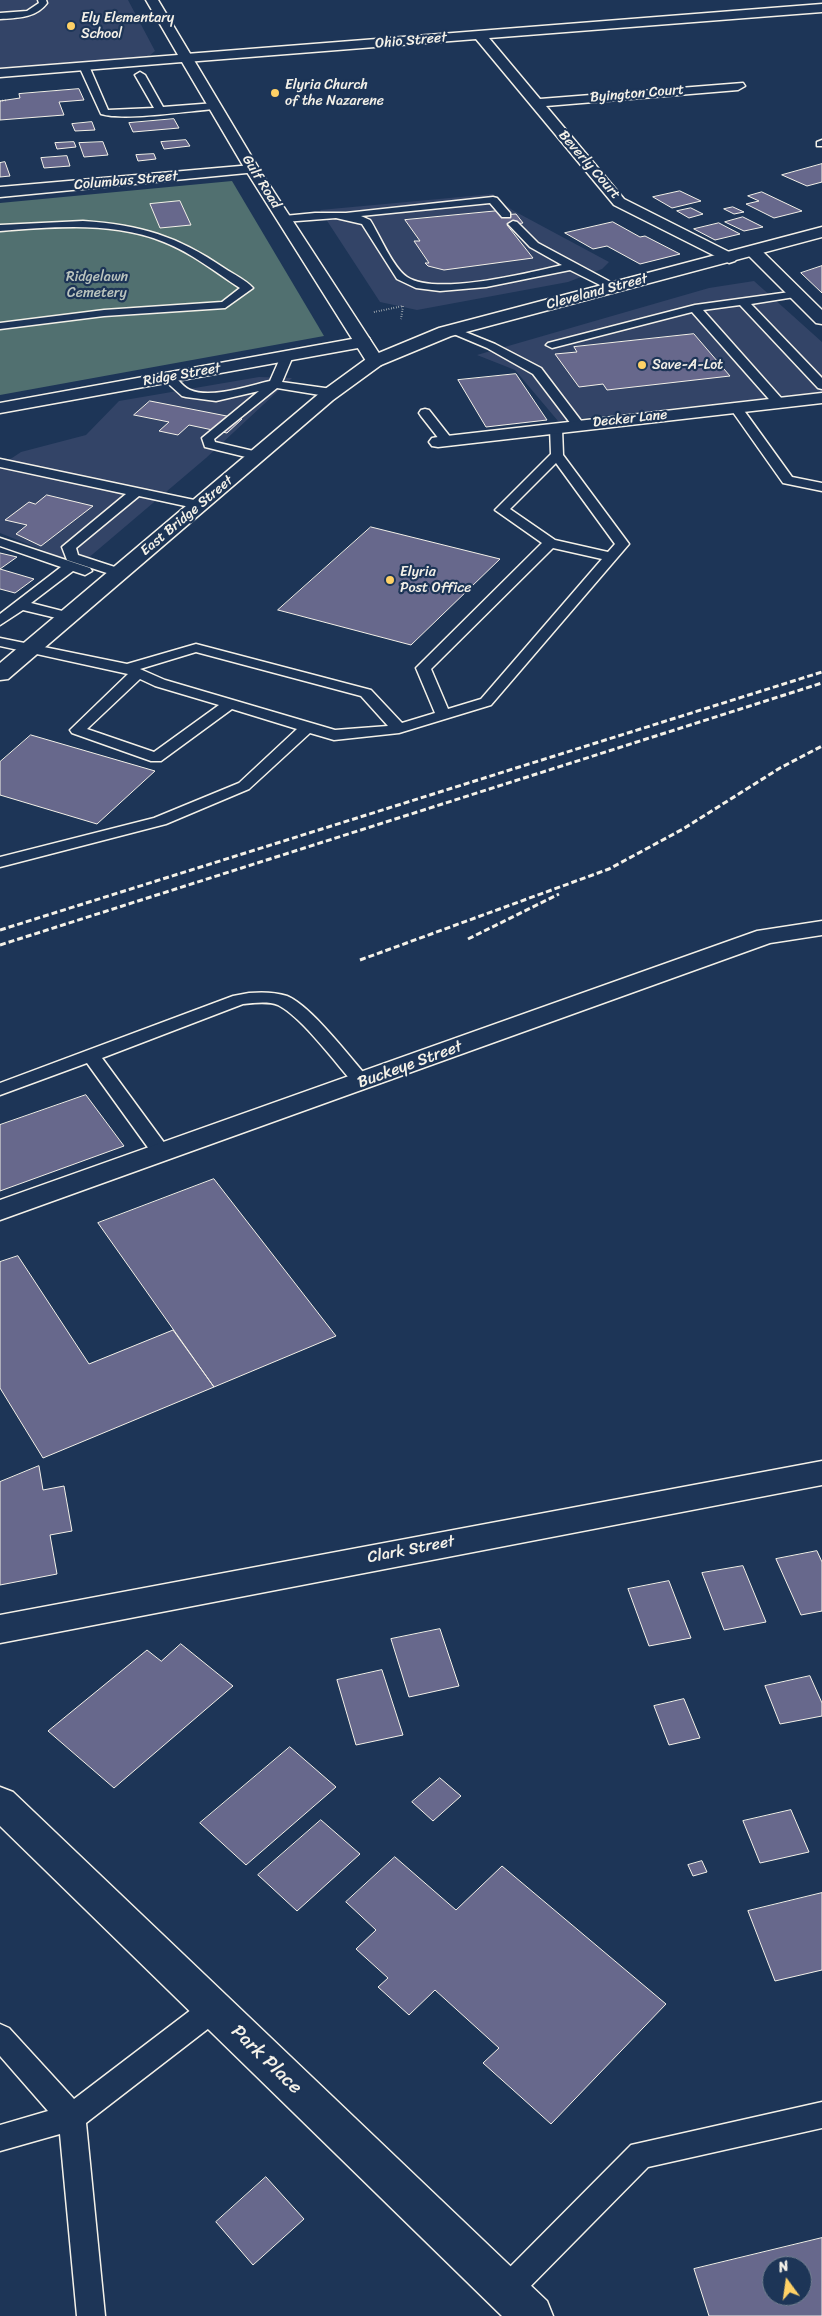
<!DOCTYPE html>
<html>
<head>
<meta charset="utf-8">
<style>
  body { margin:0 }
  #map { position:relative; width:822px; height:2316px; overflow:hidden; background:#1d3557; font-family:Sriracha,sans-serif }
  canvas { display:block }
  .north { position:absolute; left:762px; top:2256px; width:50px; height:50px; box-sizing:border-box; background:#1d3557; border:1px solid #738091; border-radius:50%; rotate:346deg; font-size:14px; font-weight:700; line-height:20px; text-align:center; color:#f4f1e8 }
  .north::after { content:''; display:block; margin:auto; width:18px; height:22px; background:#ffd166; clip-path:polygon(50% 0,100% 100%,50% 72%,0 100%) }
</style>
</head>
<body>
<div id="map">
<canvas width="822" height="2316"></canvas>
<div class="north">N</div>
</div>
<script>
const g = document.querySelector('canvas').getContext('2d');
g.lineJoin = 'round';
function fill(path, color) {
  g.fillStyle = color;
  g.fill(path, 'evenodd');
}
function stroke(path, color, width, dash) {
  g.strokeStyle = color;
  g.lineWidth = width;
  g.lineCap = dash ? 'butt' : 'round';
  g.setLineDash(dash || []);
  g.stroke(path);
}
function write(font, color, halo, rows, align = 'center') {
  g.font = font + ' Sriracha,sans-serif';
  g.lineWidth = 4.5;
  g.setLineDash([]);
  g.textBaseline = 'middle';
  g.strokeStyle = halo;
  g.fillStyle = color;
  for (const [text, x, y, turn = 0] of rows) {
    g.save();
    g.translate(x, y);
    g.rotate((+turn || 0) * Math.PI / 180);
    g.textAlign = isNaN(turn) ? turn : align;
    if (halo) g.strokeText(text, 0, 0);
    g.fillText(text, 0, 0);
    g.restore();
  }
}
fill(new Path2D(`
  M0 0H128L155 51 149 56 133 58 0 69Z
  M493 194 499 201 514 211 609 262 602 269 568 282 417 310 380 302 320 210Z
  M754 281 822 342V392L558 421 515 370 477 355 709 288Z
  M259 377 292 378 206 458 80 565 0 533V466L21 452 86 435 119 401Z`), '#334467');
fill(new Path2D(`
  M232 181 324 336 0 395V203Z`), '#517070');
const building = new Path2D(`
  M79 89 84 100 59 102 64 115 0 120V101L20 98 19 94Z
  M174 119 179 128 133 132 129 123Z
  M92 122 95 130 75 131 72 124Z
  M186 140 190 146 164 149 161 142Z
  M74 142 76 147 57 149 55 143Z
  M103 142 108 155 84 157 79 143Z
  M154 154 156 159 138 161 136 155Z
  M67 156 70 166 44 168 41 158Z
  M5 162 10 176 0 177V163Z
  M822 164V182L807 186 782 175Z
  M680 191 701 201 672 208 653 197Z
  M762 192 802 211 774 218 746 204 759 201 748 196Z
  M180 201 191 225 160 228 150 204Z
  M733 207 744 212 734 214 724 209Z
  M691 208 703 214 689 218 677 211Z
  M498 211 501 215 516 214 523 223 507 225 533 258 444 270 428 266 425 263H429L414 241H420L405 220Z
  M743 217 763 227 744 231 725 222Z
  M613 222 640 237 645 236 680 254 640 264 607 246 593 249 565 233Z
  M719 223 740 234 715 240 694 229Z
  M822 266V293L801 273Z
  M694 334 730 376 607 390 603 384 579 387 555 354 577 352 574 347Z
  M516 374 547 420 486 427 458 380Z
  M150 401 242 419 227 433 189 425 178 435 159 431 169 422 134 415Z
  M47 495 93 506 41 546 16 534 27 525 5 520 29 502 35 504Z
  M371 527 500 559 411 645 278 610Z
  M0 553 17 557 0 569 34 579 15 593 0 589Z
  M31 735 155 771 97 824 0 795V762Z
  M86 1095 124 1146 0 1191V1125Z
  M214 1179 336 1336 214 1387 98 1223Z
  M18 1256 89 1364 173 1330 214 1387 43 1458 0 1388V1262Z
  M39 1466 43 1490 64 1486 72 1531 50 1535 57 1574 0 1585V1482Z
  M817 1551 822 1562V1611L801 1615 776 1559Z
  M743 1566 766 1622 724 1630 702 1573Z
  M669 1581 691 1638 649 1646 628 1589Z
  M440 1629 459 1686 409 1697 391 1639Z
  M181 1644 233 1686 114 1788 48 1731 147 1650 161 1661Z
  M382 1670 403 1735 356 1745 337 1680Z
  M810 1676 822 1703V1716L780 1724 765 1686Z
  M684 1699 700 1738 669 1745 654 1706Z
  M290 1747 336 1787 246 1865 200 1823Z
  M440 1778 461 1796 433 1821 412 1802Z
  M791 1810 809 1852 760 1863 743 1821Z
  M321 1820 360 1854 297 1911 258 1875Z
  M395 1857 456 1910 502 1866 666 2004 551 2124 483 2063 499 2048 435 1990 409 2015 378 1987 388 1978 356 1949 376 1930 346 1902Z
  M702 1861 707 1872 693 1876 688 1865Z
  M822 1893V1970L775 1981 748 1911Z
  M266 2177 304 2219 253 2265 216 2222Z
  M822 2238V2316H709L694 2269ZM772 2266H802V2296H772Z`);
fill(building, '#67688c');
stroke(building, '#f4f1e8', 1);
const service = new Path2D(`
  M38 0H46L47 3C36 18 17 18 0 19V13L27 11 39 3Z
  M84 63 89 66 108 110 154 108 135 75 140 72 145 75 163 107 215 103 220 106 215 109C187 111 125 121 101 114L79 66Z
  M822 140V146H817V142Z
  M493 197 497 198 510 213V217H502L490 203 361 216 370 220C379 234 393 268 407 277 436 296 528 273 562 265L530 247 508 224 513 221 517 222 538 243 618 286V290H610L570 270 486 287 440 291 416 288 397 279 362 224 336 218 284 222 279 219 284 216 315 213H346Z
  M83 221C141 225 177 236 224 268 233 274 246 280 253 288L225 308 104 316 0 329V323L104 310 222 302 240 288C215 272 192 253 164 242 113 221 53 227 0 231V225Z
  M797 291 801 292V296L751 304 822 378V389L818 388 740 305 703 310 783 400 785 403 779 407 775 406 692 312 552 348 546 345 548 343 695 305Z
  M453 327 495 344 541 368 582 422 584 425 582 428H574L533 374 487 348 449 332 447 330Z
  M287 352 293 356 282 382 332 389 338 393 332 397 277 388 214 439 215 442 262 453 264 456 258 460 205 447 202 438 259 391 216 401 186 397 182 396 162 378 164 375C176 372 180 386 190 390 211 399 248 386 270 381L281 356Z
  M736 404 740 405 792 477 822 483V491L783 483 730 408Z
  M425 409 429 410 451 438 453 441 451 444H443L421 416 419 413 421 410Z
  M556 424 562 428 563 455 629 544 491 705 399 733 334 740 310 733 249 789 166 824 0 867V857L154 818 239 783 297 729 232 709 161 761H151L72 733 70 730 128 674 0 646V638L127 664 196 644 371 690 402 723 435 713 416 668 542 543 495 510 551 454 550 428ZM556 463 615 544 608 552 555 540 510 509ZM553 548 602 559 481 699 448 709 431 669ZM196 652 361 696 388 726 335 730 165 680 140 669ZM140 679 155 686 219 705 154 752 87 729Z
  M0 459 199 501 206 505 199 509 139 496 76 548 78 555 124 570 126 573 124 576 119 577 67 560 62 547 126 494 0 467Z
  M0 538 90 568 92 571 85 575 73 571 31 603 74 614 76 617 74 620 69 621 23 610 0 625V614L61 567 0 546Z
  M249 993C261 992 275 992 287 996 311 1006 350 1057 368 1078L371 1082 368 1086H356C337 1065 302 1017 278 1005 268 1001 254 1003 243 1004L102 1058 168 1148 170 1152 168 1156 161 1158 154 1156 87 1063 0 1095V1083L233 996Z
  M213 1997 222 2000 226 2009 222 2018 86 2123 105 2316H77L60 2134 0 2151V2125L48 2111 0 2056V2024L9 2028 74 2099 204 2000Z
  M822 2102V2128L648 2167 516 2301 506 2305 496 2301 492 2291 496 2281 631 2145Z`);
const minor = new Path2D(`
  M822 4V12L489 38 540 99 743 83 745 86 738 90 546 106 624 199 735 255 737 258 735 261 729 263 614 205 476 39 186 62 179 58 186 54Z
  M252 165 259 169 257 172 0 197V187Z
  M753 246 759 248 822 310V324L816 323 747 254 745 251Z
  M363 337 369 338 371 342 369 346 0 413V403Z
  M822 393V403L438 447 432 446 429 442 432 438 438 437Z
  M822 921V935L770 943 0 1220V1200L757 931Z
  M822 1461V1485L0 1643V1615Z`);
const tertiary = new Path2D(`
  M146 0H158L259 169 384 361 381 365H369L366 361 245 169 182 62 0 77V69L178 55Z
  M0 1787 13 1792 547 2301 553 2316H502L0 1826Z`);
const secondary = new Path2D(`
  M822 227V237L451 336 381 365 333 400 8 679 0 680V663L321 392 369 357 439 328Z`);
stroke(service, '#f4f1e8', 3);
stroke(minor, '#f4f1e8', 3);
stroke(tertiary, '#f4f1e8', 3);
stroke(secondary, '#f4f1e8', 3);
stroke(new Path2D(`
  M0 101 7 100
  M374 312 403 306 401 319`), '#f4f1e8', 2, [0.5, 2]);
fill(service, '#1d3557');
fill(minor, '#1d3557');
fill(tertiary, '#1d3557');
fill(secondary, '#1d3557');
stroke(new Path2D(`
  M0 930 822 672
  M468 939 559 894
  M0 945 822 683
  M360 960 609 869 683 829 780 768 822 746`), '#f4f1e8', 3, [6, 3]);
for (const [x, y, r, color] of [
  [71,26,5,"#ffd166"],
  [275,93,5,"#ffd166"],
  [642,365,5,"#ffd166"],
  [390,580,5,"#ffd166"]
]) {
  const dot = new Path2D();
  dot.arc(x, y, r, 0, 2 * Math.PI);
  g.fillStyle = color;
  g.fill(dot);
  stroke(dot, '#1d3557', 2);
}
write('14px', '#f4f1e8', '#1d3557', [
  ["Ely Elementary",81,18],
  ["School",81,34],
  ["Elyria Church",285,85],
  ["of the Nazarene",285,101],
  ["Save-A-Lot",652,365],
  ["Elyria",400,572],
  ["Post Office",400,588]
], 'left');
write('14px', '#f4f1e8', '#1d3557', [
  ["Ohio Street",411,41,-5],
  ["Byington Court",637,94,-5],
  ["Beverly Court",589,165,49],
  ["Columbus Street",126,181,-5],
  ["Gulf Road",261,182,58],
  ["Cleveland Street",597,292,-15],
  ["Ridge Street",182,375,-10],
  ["Decker Lane",630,419,-6],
  ["East Bridge Street",187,516,-40]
]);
write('14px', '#bbc4be', '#1d3557', [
  ["Ridgelawn",97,277],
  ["Cemetery",97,293]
]);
write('16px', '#f4f1e8', '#1d3557', [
  ["Buckeye Street",410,1065,-20],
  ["Clark Street",411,1550,-11]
]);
write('19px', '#f4f1e8', '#1d3557', [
  ["Park Place",266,2060,44]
]);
</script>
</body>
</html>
